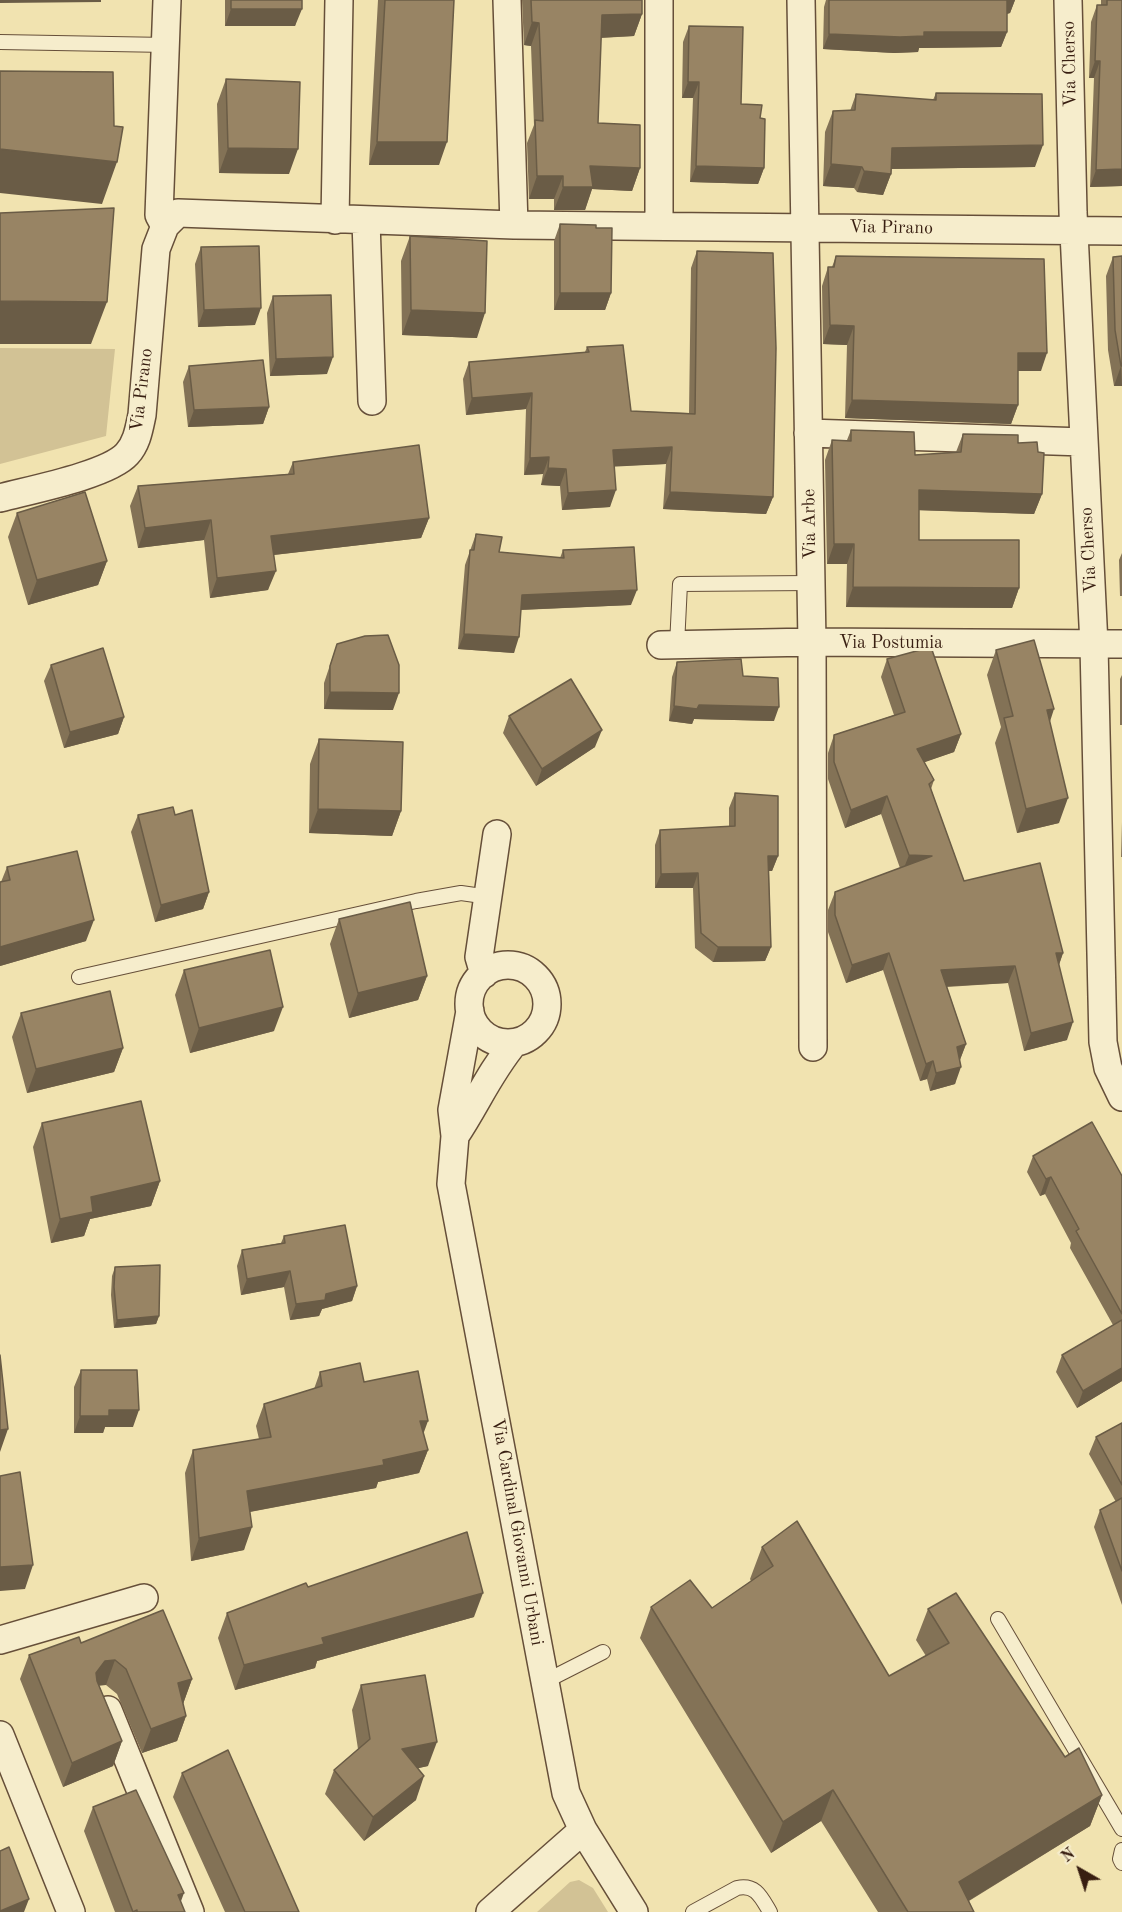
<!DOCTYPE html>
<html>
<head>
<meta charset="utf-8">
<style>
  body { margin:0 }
  #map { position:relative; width:1122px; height:1912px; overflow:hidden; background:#f1e3b0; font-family:"Old Standard TT",serif }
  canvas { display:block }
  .north { position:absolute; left:1050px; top:1840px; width:60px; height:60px; -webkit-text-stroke:4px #f6edcc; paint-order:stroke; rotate:321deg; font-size:16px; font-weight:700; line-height:24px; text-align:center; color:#381e11 }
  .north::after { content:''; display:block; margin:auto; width:21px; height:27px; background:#381e11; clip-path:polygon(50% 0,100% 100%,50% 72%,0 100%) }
</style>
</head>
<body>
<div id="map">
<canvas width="1122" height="1912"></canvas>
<div class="north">N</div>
</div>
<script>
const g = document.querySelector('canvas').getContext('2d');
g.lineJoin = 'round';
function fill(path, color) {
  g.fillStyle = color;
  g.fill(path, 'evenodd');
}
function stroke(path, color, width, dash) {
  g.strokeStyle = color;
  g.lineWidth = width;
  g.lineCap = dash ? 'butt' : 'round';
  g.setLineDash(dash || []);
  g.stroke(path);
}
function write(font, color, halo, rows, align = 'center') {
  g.font = font + ' "Old Standard TT",serif';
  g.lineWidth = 6;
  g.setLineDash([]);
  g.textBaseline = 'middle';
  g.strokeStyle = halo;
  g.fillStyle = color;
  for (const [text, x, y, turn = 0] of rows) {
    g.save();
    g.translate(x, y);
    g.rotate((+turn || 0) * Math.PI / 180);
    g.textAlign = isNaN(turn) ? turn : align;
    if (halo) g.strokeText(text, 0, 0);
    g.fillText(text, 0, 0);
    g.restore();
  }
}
fill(new Path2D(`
  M0 348 115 349 106 436 0 464Z
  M579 1880 593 1888 608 1912H537L570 1882Z`), '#d2c295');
const lane = new Path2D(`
  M0 42 167 45
  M677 645 680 584 811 583
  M79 977 416 901 461 893 489 897
  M998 1619 1122 1829
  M544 1682 603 1652
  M1122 1850 1120 1859 1122 1863
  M693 1912 737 1888C756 1884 761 1897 770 1912`);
const street = new Path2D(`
  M507 0 514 225
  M659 0V226
  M801 0 812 642 813 1047
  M1068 0 1073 212 1094 645 1103 1042 1108 1068 1122 1097
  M335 220 339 0
  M366 221 372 401
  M165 226 159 215 167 0
  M808 433 1084 442
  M0 498C30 490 108 475 127 454 137 443 139 429 142 415L156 249 165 226 178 213 514 225 1122 231
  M661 645 812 642 1122 644
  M469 1004a39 39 0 1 1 78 0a39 39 0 1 1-78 0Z
  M484 974 479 957 497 834
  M470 1011 452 1110 455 1136 451 1184 566 1793 583 1830 634 1912
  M455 1136C476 1105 489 1073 514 1043
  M0 1640 144 1598
  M108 1710 190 1912
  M0 1735 71 1912
  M490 1912 583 1830`);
stroke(lane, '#664f39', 16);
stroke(street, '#664f39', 30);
stroke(lane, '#f6edcc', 14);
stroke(street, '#f6edcc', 27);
fill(new Path2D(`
  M225 0H302L295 26H225Z
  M378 0H454L439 165H369Z
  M522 0H642V14L634 36 601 38 598 123 640 168 632 191 592 189 585 210H554V199H529L527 143 534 125 531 46 524 45Z
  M826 0H1015L1010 13 1007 14V32L1001 47 919 48 918 52 894 53 823 49 824 7Z
  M1101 0H1122V186L1090 187 1094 78H1089L1091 22 1097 5H1101Z
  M689 26 741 104 760 118 764 168 758 184 690 182 693 98H682L683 42Z
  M226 79 289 174 219 173 217 104Z
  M936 93 1035 167 891 169V174L883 195 857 192 854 188 823 186 825 132 833 111H850L856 94 933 100Z
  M560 224 611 293 605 310H554V241Z
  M410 236 477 338 402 335 401 261Z
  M201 247 255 325 198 327 195 264Z
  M697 251 773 497 766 514 663 509 666 464 614 466 610 507 562 510 560 486 541 485 543 474 524 475 526 409 466 415 463 379 469 362 585 352 587 347 631 411 689 413 691 268Z
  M836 256 1041 371H1018V405L1011 424 845 418 847 345 823 344 822 286 828 267H832Z
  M1122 256V386H1114L1108 350 1106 276 1113 257Z
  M273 296 327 374 270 376 267 313Z
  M189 366 269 407 263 424 188 427 183 382Z
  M851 430 915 455 956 452 963 434 1018 443 1038 452 1042 494 1034 514 919 510V540L1019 588 1012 608 846 607 847 564H827L825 460 832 440H847Z
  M293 462 429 518 421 538 274 555 268 590 210 598 204 540 138 548 130 506 138 486 288 474Z
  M17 513 107 561 98 585 28 605 8 537Z
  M476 534 499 552 560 558 563 550 631 605 521 610 514 653 458 649 465 565Z
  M1122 553V596H1120L1119 560Z
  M337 644 393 710 324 709V683Z
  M996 650 1050 722 1059 823 1017 833 995 743 1001 727 987 675Z
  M887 659 961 734 954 752 924 762 934 780 931 789 964 881 1063 953 1059 965 1067 1040 1024 1051 1008 983 947 987 966 1044 960 1060 955 1084 930 1091 927 1079 920 1081 883 970 846 983 828 932V910L835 892 900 868 881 814 845 828 828 779V753L834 735 894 715 881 677Z
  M677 662 743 676 774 721 694 719 692 724 669 721 672 677Z
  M51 665 124 717 118 734 64 748 44 681Z
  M1122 675V725H1120V679Z
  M509 716 595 747 536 786 503 733Z
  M319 739 401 811 392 836 309 833 310 764Z
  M735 793 778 856 772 871H769L771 947 765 961 713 962 695 948 693 888H655V845L660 830 729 827V808Z
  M138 815H175L209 892 203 909 155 922 131 832Z
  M1122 822V857H1121Z
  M7 867 86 941 0 966V882H1Z
  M339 919 427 976 418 1000 349 1018 330 944Z
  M184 970 274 1031 190 1053 175 995Z
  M21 1013 123 1048 114 1072 27 1093 12 1037Z
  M42 1123 160 1181 151 1206 90 1219 84 1236 51 1243 33 1147Z
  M1033 1156 1122 1176V1381L1077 1408 1056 1372 1062 1355 1113 1325 1070 1248 1071 1243 1045 1194 1040 1196 1027 1172Z
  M284 1236 357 1286 352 1301 322 1309 319 1316 290 1320 284 1287 241 1295 237 1266 242 1250 281 1243Z
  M115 1267 159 1316 156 1324 114 1328 111 1295 112 1276Z
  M81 1370 133 1427H105L103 1433H74V1387Z
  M320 1372 364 1382 423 1434 428 1450 419 1473 378 1482 376 1488 250 1512 244 1550 191 1561 185 1473 193 1450 259 1439 256 1426 264 1404 314 1389Z
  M1122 1423V1605L1094 1527 1100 1510 1116 1502 1089 1454 1096 1437Z
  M762 1547 889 1676 926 1656 916 1640 928 1609 1065 1757 1102 1795 1090 1826 969 1901 974 1912H878L821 1821 771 1853 640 1638 651 1607 712 1608 751 1581 750 1579Z
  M308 1587 474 1617 317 1661 315 1668 235 1690 218 1638 227 1613Z
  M81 1643 192 1679 183 1704 186 1716 177 1741 142 1753 117 1694 106 1685H99L122 1741 113 1766 63 1787 20 1679 29 1655Z
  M361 1685 428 1766 418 1768 416 1800 364 1841 325 1794 334 1770 358 1749 352 1710Z
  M182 1773 299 1912H225L173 1797Z
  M93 1807 180 1902 185 1912H115L84 1831Z`), '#837256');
fill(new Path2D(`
  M0 0H101V2L0 3Z
  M1007 0H1015L1010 13 1002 15Z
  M231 9H302L295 26H225Z
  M642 14 634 36 594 38 602 15Z
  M532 22 539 23 531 46 524 45Z
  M924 32H1007L1001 47 919 48 918 52 894 53 823 49 829 34Z
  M1095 61H1100L1094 78H1089Z
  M688 82H699L693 98H682Z
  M377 142H447L439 165H369Z
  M1043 145 1035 167 884 169 892 148Z
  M228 148 298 149 289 174 219 173Z
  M0 149 117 162 102 204 0 193Z
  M831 164 862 167 854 188 823 186Z
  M590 166 640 168 632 191 592 189 585 210H554L563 187Z
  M696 166 764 168 758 184 690 182Z
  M1122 169V186L1090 187 1096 170Z
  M864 171 891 174 883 195 857 192Z
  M537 176H563L554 199H529Z
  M560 293H611L605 310H554Z
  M0 301 107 302 91 344H0Z
  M261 308 255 325 198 327 204 310Z
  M411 310 485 313 477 338 402 335Z
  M830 325 854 326 847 345 823 344Z
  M1018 353H1047L1041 371H1011Z
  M333 357 327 374 270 376 276 359Z
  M1121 366 1122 386H1114Z
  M532 393 526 409 466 415 472 398Z
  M852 400 1018 405 1011 424 845 418Z
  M269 407 263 424 188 427 194 410Z
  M672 447 666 464 607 467 613 450Z
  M549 457 543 474 524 475 530 458Z
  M548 468 566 469 560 486 541 485Z
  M616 490 610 507 562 510 568 493Z
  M919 490 1042 494 1034 514 912 510Z
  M670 492 773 497 766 514 663 509Z
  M429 518 421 538 264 556 271 536Z
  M211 520 204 540 138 548 145 528Z
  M834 544H854L847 564H827Z
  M107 561 98 585 28 605 37 580Z
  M276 571 268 590 210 598 217 578Z
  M853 587 1019 588 1012 608 846 607Z
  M637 590 631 605 516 610 522 595Z
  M464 634 519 637 514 653 458 649Z
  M330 692 399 693 393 710 324 709Z
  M699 705 779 707 774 721 694 719 692 724 669 721 674 706Z
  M1054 709 1046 734 1047 710Z
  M124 717 118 734 64 748 70 732Z
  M602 730 595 747 536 786 542 769Z
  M961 734 954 752 911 767 917 749Z
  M887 796 881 814 845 828 851 810Z
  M1068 798 1059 823 1017 833 1026 809Z
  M318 809 401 811 392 836 309 833Z
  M909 855 932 856 902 873Z
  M768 856H778L772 871H763Z
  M698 873 693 888H655L661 874Z
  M209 892 203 909 155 922 161 905Z
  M94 920 86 941 0 966V947Z
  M718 947H771L765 961 713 962Z
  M889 953 883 970 846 983 852 965Z
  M1056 953H1063L1057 970Z
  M1015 966 1008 983 935 987 941 970Z
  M427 976 418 1000 349 1018 358 993Z
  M283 1007 274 1031 190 1053 199 1028Z
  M1073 1022 1067 1040 1024 1051 1031 1033Z
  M966 1044 959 1062 957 1047Z
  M123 1048 114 1072 27 1093 36 1069Z
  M933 1061 927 1079 920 1081 926 1064Z
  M961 1067 955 1084 930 1091 936 1073Z
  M1051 1177 1045 1194 1040 1196 1046 1179Z
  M160 1181 151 1206 90 1219 84 1236 51 1243 60 1219 91 1197Z
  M290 1271 284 1287 241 1295 247 1279Z
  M357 1286 352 1301 322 1309 319 1316 290 1320 296 1304 326 1294Z
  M159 1316 156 1324 114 1328 117 1320Z
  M1122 1368V1381L1077 1408 1083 1391Z
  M109 1410H139L133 1427H105L103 1433H74L80 1416Z
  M420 1421H428L420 1443Z
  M8 1429 0 1452V1430Z
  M428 1450 419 1473 378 1482 376 1488 238 1514 247 1491Z
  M252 1527 244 1550 191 1561 199 1538Z
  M33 1565 25 1589 0 1591V1567Z
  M483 1593 474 1617 317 1661 315 1668 235 1690 244 1665 322 1638Z
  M115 1660 106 1685 97 1686 96 1673 105 1661Z
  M192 1679 183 1704 178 1683Z
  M186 1716 177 1741 142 1753 151 1729Z
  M122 1741 113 1766 63 1787 72 1763Z
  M437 1742 428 1766 393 1774 402 1749Z
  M424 1776 416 1800 364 1841 373 1817Z
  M833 1790 821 1821 771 1853 783 1822Z
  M1102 1795 1090 1826 950 1912 959 1882Z
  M184 1893 177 1912 178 1895Z
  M29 1899 24 1912H0V1911Z`), '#6a5c46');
const building = new Path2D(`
  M231 0H302V9H231Z
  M385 0H454L447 142H377Z
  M531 0H642V14L602 15 598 123 640 125V168L590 166 593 187H563V176H537L535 120 543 121 539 23 532 22Z
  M829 0H1007V32H924V36L900 37 829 34Z
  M1107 0H1122V169L1096 170 1100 61H1095L1097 5H1107Z
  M689 26 743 27 741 104 762 105 760 118 765 119 764 168 696 166 699 82H688Z
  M0 71 113 72 114 126 123 127 117 162 0 149Z
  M226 79 300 82 298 149 228 148Z
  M936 93 1042 94 1043 145 892 148 891 174 864 171 862 167 831 164 833 111 855 110 856 94 936 100Z
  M114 208 107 302 0 301V213Z
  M560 224 596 225V228H612L611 293H560Z
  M410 236 487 241 485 313 411 310Z
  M259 246 261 308 204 310 201 247Z
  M697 251 773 253 776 348 773 497 670 492 672 447 613 450 616 490 568 493 566 469 548 468 549 457 530 458 532 393 472 398 469 362 589 352 587 347 623 345 631 411 695 414Z
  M836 256 1044 259 1047 353H1018V405L852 400 854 326 830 325 828 267H834Z
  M1122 256V366H1121L1115 330 1113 257Z
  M331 295 333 357 276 359 273 296Z
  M263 360 269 407 194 410 189 366Z
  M851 430 914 432 915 455 961 452 963 434 1018 435V443L1037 442 1038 452 1044 453 1042 494 919 490V540H1019V588L853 587 854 544H834L832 440 851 441Z
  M419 445 429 518 271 536 276 571 217 578 211 520 145 528 138 486 294 474 293 462Z
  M85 492 107 561 37 580 17 513Z
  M476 534 502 537 499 552 564 558 563 550 634 547 637 590 522 595 519 637 464 634 470 550H474Z
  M388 635 399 665V693L330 692V666L337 644 365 636Z
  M1034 640 1054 709 1047 710 1068 798 1026 809 1004 718 1013 716 996 650Z
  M931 647 961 734 917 749 934 780 929 784 964 881 1040 863 1063 953H1056L1073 1022 1031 1033 1015 966 941 970 966 1044 957 1047 961 1067 936 1073 933 1061 926 1064 889 953 852 965 835 915V892L932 856 909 855 887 796 851 810 834 762V735L905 712 887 659Z
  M103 648 124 717 70 732 51 665Z
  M741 659 743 676 778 678 779 707 699 705 697 709 674 706 677 662Z
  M571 679 602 730 542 769 509 716Z
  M319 739 403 742 401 811 318 809Z
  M735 793 778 796V856H768L771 947H718L701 933 698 873 661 874 660 830 735 826Z
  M173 807 175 815 192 810 209 892 161 905 138 815Z
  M77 851 94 920 0 947V882L10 880 7 867Z
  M410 902 427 976 358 993 339 919Z
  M270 950 283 1007 199 1028 184 970Z
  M110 991 123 1048 36 1069 21 1013Z
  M141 1101 160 1181 91 1197 93 1212 60 1219 42 1123Z
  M1092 1122 1122 1176V1314L1076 1231 1079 1229 1051 1177 1046 1179 1033 1156Z
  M345 1225 357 1286 326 1294 325 1300 296 1304 290 1271 247 1279 242 1250 285 1243 284 1236Z
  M160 1265 159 1316 117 1320 114 1287 115 1267Z
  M1122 1320V1368L1083 1391 1062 1355Z
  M0 1355 8 1429 0 1430Z
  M360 1363 364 1382 418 1371 428 1421H420L428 1450 383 1460 384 1465 247 1491 252 1527 199 1538 193 1450 271 1437 264 1404 322 1386 320 1372Z
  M81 1370H137L139 1410H109V1416H80Z
  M1122 1423V1485L1096 1437Z
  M20 1472 33 1565 0 1567V1476Z
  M1122 1498V1571L1100 1510Z
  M797 1521 889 1676 949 1643 928 1609 956 1593 1065 1757 1079 1748 1102 1795 959 1882 974 1912H908L833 1790 783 1822 651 1607 690 1580 712 1608 773 1566 762 1547Z
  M467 1532 483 1593 322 1638 324 1644 244 1665 227 1613 306 1583 308 1587Z
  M163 1610 192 1679 178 1683 186 1716 151 1729 126 1669 115 1660 105 1661 96 1673 97 1681 122 1741 72 1763 29 1655 79 1637 81 1643Z
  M425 1675 437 1742 402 1749 424 1776 373 1817 334 1770 370 1739 361 1685Z
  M228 1750 299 1912H245L182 1773Z
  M136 1790 184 1893 178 1895 185 1912H137V1910L133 1912 93 1807Z
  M9 1847 29 1899 0 1911V1851Z`);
fill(building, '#988464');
stroke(building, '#6a5c46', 1.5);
write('18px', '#381e11', '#f6edcc', [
  ["Via Cherso",1070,64,-91],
  ["Via Pirano",891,228,1],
  ["Via Pirano",142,390,-83],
  ["Via Arbe",810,524,-91],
  ["Via Cherso",1089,550,-93],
  ["Via Postumia",891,643],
  ["Via Cardinal Giovanni Urbani",517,1532,80]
]);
</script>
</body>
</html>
